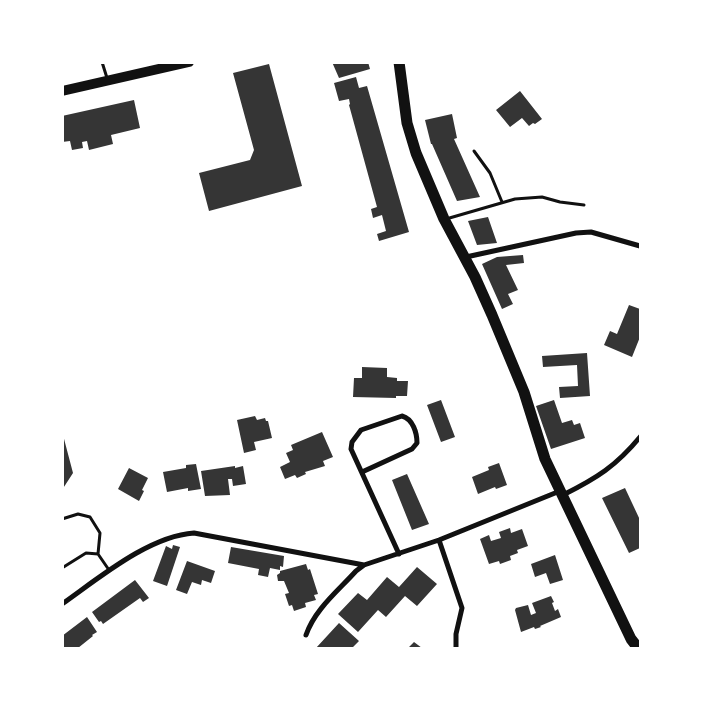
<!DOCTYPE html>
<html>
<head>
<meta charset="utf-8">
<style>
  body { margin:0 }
  #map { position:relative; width:703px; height:711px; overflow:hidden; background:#fff; font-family:Rubik,sans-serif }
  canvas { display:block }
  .frame { position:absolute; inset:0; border:64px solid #fff; pointer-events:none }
</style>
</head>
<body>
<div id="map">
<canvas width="703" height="711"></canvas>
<div class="frame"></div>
</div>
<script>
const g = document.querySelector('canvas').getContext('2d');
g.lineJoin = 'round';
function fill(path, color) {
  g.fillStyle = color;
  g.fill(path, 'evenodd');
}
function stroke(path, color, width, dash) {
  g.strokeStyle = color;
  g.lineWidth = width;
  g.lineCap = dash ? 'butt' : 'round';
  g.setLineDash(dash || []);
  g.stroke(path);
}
fill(new Path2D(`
  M332 62H368L370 69 339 78Z
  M269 64 302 186 209 211 199 173 250 160 254 150 233 73Z
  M356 77 359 88 367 86 409 232 379 241 377 234 386 231 382 215 373 218 371 209 377 207 349 105 350 104 349 99 339 101 334 83Z
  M520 91 542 119 535 124 533 123 529 126 522 118 510 127 496 110Z
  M134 100 140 128 111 135 113 144 89 150 87 141 82 142 83 148 72 150 70 141 62 142V116Z
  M452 114 457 138 454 139 480 197 457 201 432 144H431L425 120Z
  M488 217 497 243 477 245 468 221Z
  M523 255 524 263 506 265 518 290 508 294 513 304 502 309 482 264 497 257Z
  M629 305 640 309V337L632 357 604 345 610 331 617 334Z
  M587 353 590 396 560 398 559 387 578 386 577 365 543 367 542 356Z
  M362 367 387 368V377L397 378V381H408L407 396H396V398L353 397 354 378H362Z
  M441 400 455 437 441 442 427 405Z
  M554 400 562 423 572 420 574 425 580 423 585 438 551 449 536 406Z
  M255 416 257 420 265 418 266 421H268L272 438 254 442 256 450 244 453 237 420Z
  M322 432 333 457 323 461 325 466 305 472 306 474 297 478 295 475 285 479 280 467 290 462 286 453 293 450 291 445Z
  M63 435 73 473 62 490V436Z
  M499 463 507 485 496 489 495 487 478 494 472 477 489 470 488 467Z
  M196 464 201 489 188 491V488L167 492 163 472 186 468V465Z
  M235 466V468L243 466 246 484 233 486 232 479H228L230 495 205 496 201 471Z
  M129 468 148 478 142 490 144 491 139 501 118 489Z
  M407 474 429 524 412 530 392 480Z
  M625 488 640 520V548L629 553 602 498Z
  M510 528 511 533 522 529 528 546 517 550 518 553 510 556 511 560 500 564 499 561 489 564 480 539 489 535 491 541 501 538 499 532Z
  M173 545 180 547 167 586 153 581 166 546 172 549Z
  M231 547 284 556 283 567 280 566V570L270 568 268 577 258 575 259 569 228 563Z
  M555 555 563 580 550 584 546 573 535 577 531 564Z
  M187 561 215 571 211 583 202 580 201 585 192 582 187 594 176 590Z
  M306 564 308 570 310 569 318 594 314 595 316 600 305 603 306 607 294 611 292 605 289 606 285 594 289 593 284 581H278L277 575 280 573V571Z
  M417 567 437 584 417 606 405 596 386 617 378 610 358 632 338 614 358 593 367 600 387 577 399 587Z
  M135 580 149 598 143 602 140 598 103 624 101 621 99 622 92 612Z
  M551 596 554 602 552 603 555 611 558 609 561 617 540 626 541 627 535 629 534 627 521 632 515 610 516 608 528 605 531 615 536 613 532 603Z
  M87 617 97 632 92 635 93 636 78 648H62V636Z
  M339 623 359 641 352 648H316Z
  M414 642 422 648H408Z`), '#353535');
stroke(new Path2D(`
  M102 62 107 78
  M474 151 490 173 502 202
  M446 219 515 199 542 197 560 202 584 205
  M62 519 78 514 90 517 100 533 98 554 109 570
  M62 568 86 553 98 554`), '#111', 3);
stroke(new Path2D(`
  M466 257 576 233 591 232 640 246
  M362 472 412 449 417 443C417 433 413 419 402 416L361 430 352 442 351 449 399 554
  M563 495C597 478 616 466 640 437
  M439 540 462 608 456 634V648
  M62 604C99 578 149 536 194 533L364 565
  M306 635C315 609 338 591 356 571L364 565 439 540 560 491`), '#111', 5);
stroke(new Path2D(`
  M62 91 189 62`), '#111', 10);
stroke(new Path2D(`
  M399 62 407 123 416 153 444 219 475 277 492 315 524 392 545 459 631 639 638 648`), '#111', 11);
</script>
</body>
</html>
